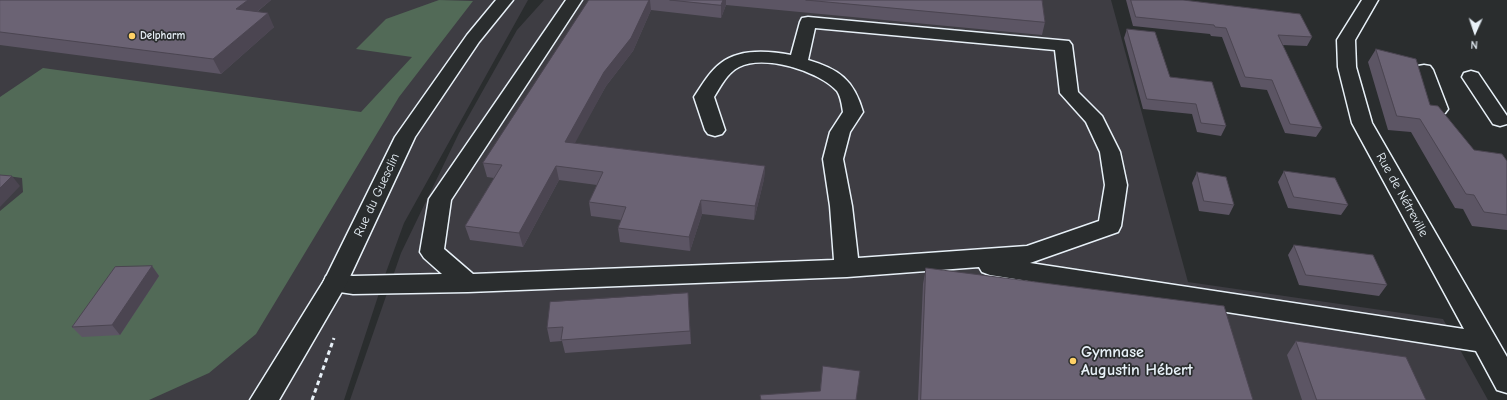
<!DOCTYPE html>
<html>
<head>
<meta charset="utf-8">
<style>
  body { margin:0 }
  #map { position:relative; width:1507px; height:400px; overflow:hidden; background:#2a2d2e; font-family:"Comic Neue",sans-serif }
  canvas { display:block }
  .north { position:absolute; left:1455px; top:12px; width:40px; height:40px; -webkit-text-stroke:3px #2a2d2e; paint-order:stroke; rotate:183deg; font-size:11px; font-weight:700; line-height:16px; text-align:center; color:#e8f1f8 }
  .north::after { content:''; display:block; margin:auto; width:14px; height:18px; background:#e8f1f8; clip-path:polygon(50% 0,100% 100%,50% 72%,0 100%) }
</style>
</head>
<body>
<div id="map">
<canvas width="1507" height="400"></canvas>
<div class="north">N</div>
</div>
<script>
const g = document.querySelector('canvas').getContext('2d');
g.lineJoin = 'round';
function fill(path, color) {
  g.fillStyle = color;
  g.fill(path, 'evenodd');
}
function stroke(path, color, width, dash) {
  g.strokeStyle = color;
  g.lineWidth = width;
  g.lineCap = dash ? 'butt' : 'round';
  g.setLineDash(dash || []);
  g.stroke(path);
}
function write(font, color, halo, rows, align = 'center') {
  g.font = font + ' "Comic Neue",sans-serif';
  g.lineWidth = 3.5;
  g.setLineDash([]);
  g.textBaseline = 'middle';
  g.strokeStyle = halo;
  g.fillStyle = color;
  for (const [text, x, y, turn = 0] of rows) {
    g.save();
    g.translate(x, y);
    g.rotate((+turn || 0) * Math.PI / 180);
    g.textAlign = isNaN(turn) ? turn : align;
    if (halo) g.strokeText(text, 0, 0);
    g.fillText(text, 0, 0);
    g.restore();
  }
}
fill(new Path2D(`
  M0 0H528L404 223 385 275 344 400H0Z
  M544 0H1111L1188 282 1443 319 1488 400H350L401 253 459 133 517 30Z`), '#3e3d43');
fill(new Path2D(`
  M439 0 473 1 399 97 256 334 209 373 149 400H0V211L23 192 22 178 0 175V97L43 68 361 112 412 57 356 49 386 19Z`), '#526a57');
const minor = new Path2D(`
  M566 0H582L451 200 444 249 473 274 834 260 830 206 823 159 830 132 843 112C842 106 841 97 837 91 819 71 764 54 739 67 727 73 721 86 714 97L725 130 722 134 715 136 708 134 705 130 694 97C702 85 710 71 721 63 740 48 770 51 791 55L800 22 802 18 808 17 1069 41 1072 45 1078 92 1102 116 1120 152 1127 185 1121 226 1118 232 1030 263 1464 329 1352 123 1338 67 1337 40 1362 0H1378L1355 40 1356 67 1372 123 1507 357V393L1497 390 1476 351 990 275 982 272 979 267 847 277 468 292 353 294 326 290 323 283 326 276 335 274 353 276 442 274 424 258 420 252 429 199ZM815 28 1055 50 1060 93 1086 122 1100 152 1105 185 1099 221 1027 246 858 258 852 206 843 159 850 132 863 112C854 80 839 69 808 60Z
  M1424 65 1430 66 1433 70 1448 109 1445 113 1438 115 1431 113 1428 109 1415 70 1418 66Z
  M1471 71 1478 73 1507 116V124L1500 126 1493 124 1462 77 1464 73Z`);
const major = new Path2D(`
  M496 0H513L479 42 415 137 347 283 279 400H250L325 279 395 137 467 35Z`);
stroke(minor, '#e8f1f8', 3);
stroke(major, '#e8f1f8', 3);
stroke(new Path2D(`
  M312 400 334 338`), '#e8f1f8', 3, [4.5, 3.5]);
fill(minor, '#2a2d2e');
fill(major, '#2a2d2e');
fill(new Path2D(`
  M0 0H271L257 12 274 27 221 74 0 45Z
  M589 0H1042L1045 22 1042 35 726 5 721 18 651 10 633 51 606 86 574 143 765 166 764 179 754 220 702 214 690 251 620 242 618 228 621 220 591 216 589 202 597 185 559 180 523 247 470 240 465 226 494 178 487 177 483 163Z
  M1126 0H1183L1312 37 1307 46 1282 45 1322 128 1316 137 1285 133 1267 90 1241 87 1222 37 1211 36 1210 34 1133 26Z
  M1127 29 1170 77 1226 126 1221 136 1197 132 1192 114 1143 109 1124 38Z
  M1376 49 1474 150 1507 161V230L1472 226 1463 209 1455 208 1411 132 1388 130 1368 62Z
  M1284 171 1348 205 1341 215 1288 208 1278 182Z
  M1197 172 1234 205 1229 215 1199 211 1192 183Z
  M1294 245 1387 285 1379 296 1299 285 1288 255Z
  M152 266 159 276 120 335 82 337 72 327Z
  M926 268 1253 400H918L923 284Z
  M688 293 691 344 565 353 562 341 550 342 547 328Z
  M1296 341 1426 400H1302L1287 355Z`), '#5c5564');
fill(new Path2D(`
  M248 0H271L243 23 236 9Z
  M649 0H650L651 10 633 51 606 86 568 156 565 142 604 72Z
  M723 0H726V5L721 18V5Z
  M268 13 274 27 221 74 213 59Z
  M556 166 559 180 523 247 519 233Z
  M765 166 764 179 754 220 755 206Z
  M12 176 20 186 0 207V188Z
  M701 200 702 214 690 251 689 237Z
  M152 266 159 276 120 335 112 325Z
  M688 293 689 306 691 344 690 331Z`), '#4b4551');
const building = new Path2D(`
  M0 0H248L236 9 268 13 213 59 0 32Z
  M589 0H649L631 38 604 72 565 142 765 166 755 206 701 200 689 237 618 228 626 207 589 202 603 172 556 166 519 233 465 226 502 165 483 163Z
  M670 0H723L721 5Z
  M806 0H1042L1045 22Z
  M1131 0H1183L1300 14 1312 37 1278 35 1322 128 1290 124 1272 80 1245 77 1226 28 1215 27 1214 25 1136 17Z
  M1127 29 1155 32 1170 77 1212 82 1226 126 1201 123 1196 104 1147 99Z
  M1376 49 1416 59 1430 105 1438 106 1474 150 1502 154 1507 161V215L1484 212 1474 195 1466 194 1420 119 1397 116Z
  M1284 171 1335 178 1348 205 1294 197Z
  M1197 172 1226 177 1234 205 1204 201Z
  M0 175 12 176 0 188Z
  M1294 245 1373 255 1387 285 1306 275Z
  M152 266 112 325 72 327 115 267Z
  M926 268 1224 306 1253 400H921Z
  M688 293 690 331 561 340 563 327 547 328 550 302Z
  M1296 341 1406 357 1426 400H1317Z
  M823 366 860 371 856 400H761L760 395 820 391Z`);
fill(building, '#6b6374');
stroke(building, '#4b4551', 1);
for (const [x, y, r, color] of [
  [132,36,4,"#ffd166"],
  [1073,361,4,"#ffd166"]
]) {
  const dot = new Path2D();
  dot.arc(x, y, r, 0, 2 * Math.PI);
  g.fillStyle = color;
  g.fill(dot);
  stroke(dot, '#2a2d2e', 1.5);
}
write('bold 11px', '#e8f1f8', '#2a2d2e', [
  ["Delpharm",140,36]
], 'left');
write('13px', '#e8f1f8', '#2a2d2e', [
  ["Rue du Guesclin",377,195,-65],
  ["Rue de Nétreville",1402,195,61]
]);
write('bold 16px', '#e8f1f8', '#2a2d2e', [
  ["Gymnase",1081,352],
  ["Augustin Hébert",1081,370]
], 'left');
</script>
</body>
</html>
